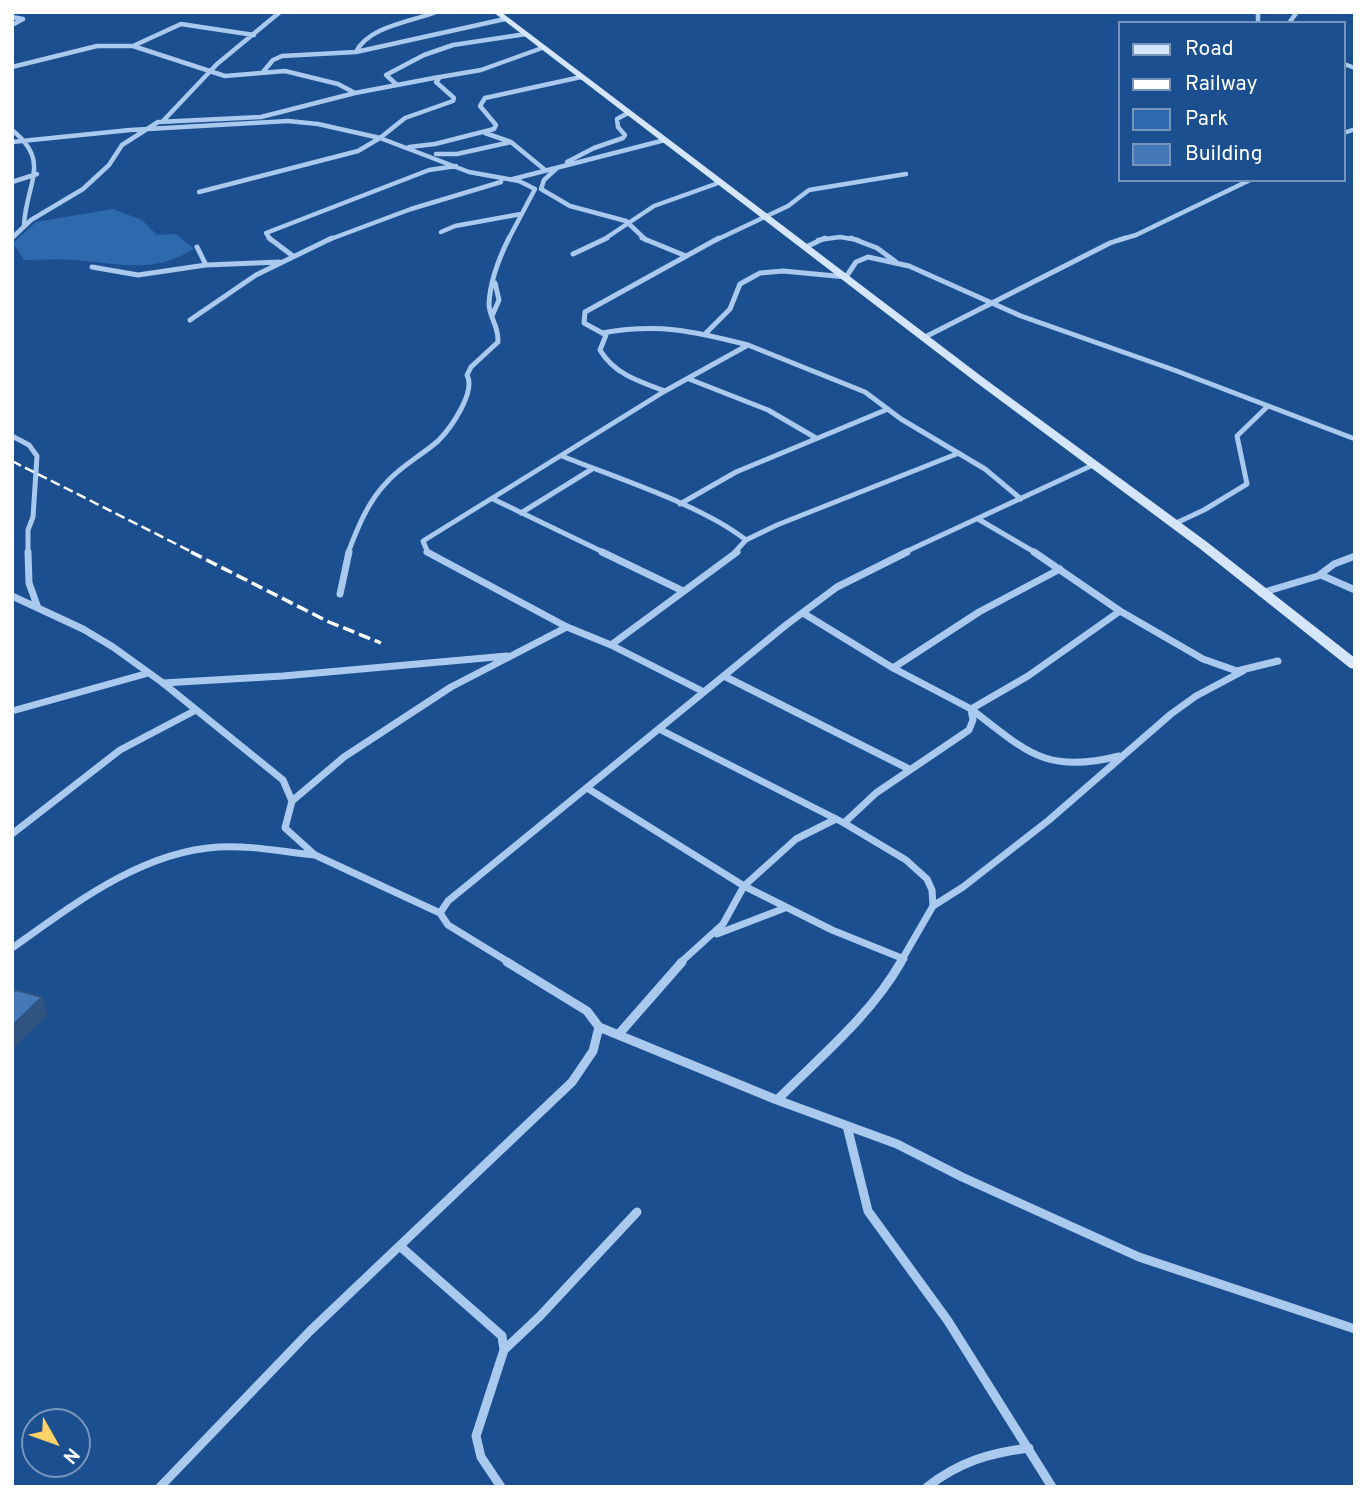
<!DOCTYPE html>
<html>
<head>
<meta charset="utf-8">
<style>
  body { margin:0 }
  #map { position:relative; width:1367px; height:1499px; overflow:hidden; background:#1b4f8f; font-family:Overpass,sans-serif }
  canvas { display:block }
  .frame { position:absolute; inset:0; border:14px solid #fff; pointer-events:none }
  .legend { position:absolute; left:1118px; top:21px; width:228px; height:161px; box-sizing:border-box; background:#1b4f8f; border:2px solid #7695bc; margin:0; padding:9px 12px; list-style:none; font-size:21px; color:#fff }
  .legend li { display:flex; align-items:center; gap:14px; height:35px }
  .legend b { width:35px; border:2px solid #7695bc }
  .north { position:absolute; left:21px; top:1408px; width:70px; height:70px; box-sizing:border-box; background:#1b4f8f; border:2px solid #7695bc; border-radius:50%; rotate:130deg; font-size:19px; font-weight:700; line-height:28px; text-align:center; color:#fff }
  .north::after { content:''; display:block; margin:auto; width:24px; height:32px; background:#ffd166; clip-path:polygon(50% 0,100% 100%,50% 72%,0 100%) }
</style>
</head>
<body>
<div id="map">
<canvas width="1367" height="1499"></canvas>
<div class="frame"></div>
<ul class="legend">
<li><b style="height:9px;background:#d6e6fa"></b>Road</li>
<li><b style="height:9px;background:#fff"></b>Railway</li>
<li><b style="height:19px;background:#2e69ad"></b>Park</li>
<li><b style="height:19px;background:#4478b7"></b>Building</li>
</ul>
<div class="north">N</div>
</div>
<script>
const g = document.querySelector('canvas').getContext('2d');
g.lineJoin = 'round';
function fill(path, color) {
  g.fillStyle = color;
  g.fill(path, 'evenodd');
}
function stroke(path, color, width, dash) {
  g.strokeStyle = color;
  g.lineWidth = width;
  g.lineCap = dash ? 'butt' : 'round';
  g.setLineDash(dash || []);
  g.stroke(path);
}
fill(new Path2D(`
  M113 209 142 220 157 235 176 234 194 249C152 275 119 263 73 260 57 259 40 260 24 260L13 243 36 222Z`), '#2e69ad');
stroke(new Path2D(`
  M1258 12V23
  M12 17 23 19 12 25
  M1289 23 1297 12
  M254 35 181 24 133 46 225 76 285 71 338 84 355 93
  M356 52C369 26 411 22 436 12
  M1344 64 1355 68
  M12 67 97 46H133
  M263 72 273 60 282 56 356 52 505 19
  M396 84 386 75 424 55 453 45 526 34
  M163 121 217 64 280 12
  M12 130C52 162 26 183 24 225
  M485 133 511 142 545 170
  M1344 133 1355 129
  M12 142 130 130 288 121 318 124 380 138
  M409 147 435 144 494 129 496 125 480 106 485 98 581 77
  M436 154H457L511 142
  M567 162 594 148 623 138 625 135 618 127 617 119 628 113
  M557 168 544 180 541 189 570 206 626 221 646 240
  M513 179 665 140
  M12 182 37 174
  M199 192 358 151 380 138
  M441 232 455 226 521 214
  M12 238 31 220 83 189 109 165 122 145 158 122 261 117 355 93 439 77
  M271 240 266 233 429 170 456 166
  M328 240 411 209 501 182
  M508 240 535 189 519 181 469 172 380 138 405 118 453 101 454 98 436 82 440 77 481 70 542 48
  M603 240 654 206 721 182
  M716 240 788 206 809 190 906 174
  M818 240 840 237 858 240
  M1119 240 1136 235 1250 180`), '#a9c9ee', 4.5);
stroke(new Path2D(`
  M269 238 293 256
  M642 238 686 256
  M851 238 877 248 896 262
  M197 247 206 265
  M806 247 825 238
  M573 254 607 238
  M92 267 138 275 206 265 280 262
  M492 316 499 300 495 283
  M190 320 256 275 332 238
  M602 333C659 323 693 331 748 345
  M706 333 730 309 740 284 760 273 783 271 846 277 856 262 868 257 909 266 1021 316 1174 370 1355 439
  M925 337 1110 243 1125 238
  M689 379 768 410 816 438
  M665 391C640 382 614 374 600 350L606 335 584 323 585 312 719 238
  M12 436 29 445 37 456 33 517 28 530V553
  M562 456C616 478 702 505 746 540L734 553
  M493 499 605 553
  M680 504 736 472 888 409
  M521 513 592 469
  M978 519 1036 553
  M1174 524 1204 510 1247 484 1237 436 1268 406
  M746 540 777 525 959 453
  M348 553C357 529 368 501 387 482 401 466 422 455 438 441 451 428 476 392 467 375L471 367 498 342C499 326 489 317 489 304 490 281 499 258 509 238
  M428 553 423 541 665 391 748 345 865 392 901 419 985 469 1021 499
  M903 553 1095 464`), '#a9c9ee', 5);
stroke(new Path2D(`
  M28 552 29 583 38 608
  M427 552 567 627 611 645 704 692
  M602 552 683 591
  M1034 552 1120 611 1203 659 1237 671 1278 661
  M1321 575 1355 590
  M1261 593 1318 576 1334 564 1355 556
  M340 594 349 552
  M12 596 83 629 113 647 163 683 283 780 292 801
  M803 613 893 668 971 709 973 720 969 730 876 793 844 823
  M611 645 737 552
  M893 668 979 612 1060 569
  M724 676 909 769
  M163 683 283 676 507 656
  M12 711 145 674
  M659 729 844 823 906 860 927 879 932 890 933 906 900 963
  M1119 756C1046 775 1026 751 971 709L1028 676 1120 611
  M587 788 744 886 723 924 680 963
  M836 819 796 839 744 886 832 930 904 959
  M12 834 120 750 196 710
  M933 906 963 887 1049 820 1171 714 1196 696 1243 671
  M440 913 315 855 285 828 292 801 344 757 451 687 567 627
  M717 934 785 908
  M12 948C73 905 140 852 218 847 250 845 283 852 315 855
  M510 963 448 925 440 913 448 901 786 625 837 587 907 552`), '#a9c9ee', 7);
stroke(new Path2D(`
  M599 1027 777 1100 897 1144 962 1177 1139 1257 1355 1329
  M618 1035 682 962
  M777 1100C821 1056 870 1016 901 962
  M847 1126 868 1211 948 1321 1052 1487
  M401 1247 502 1336 504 1350 476 1436 481 1457 501 1487
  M504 1350 540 1316 637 1212
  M160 1487 310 1331 572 1082 593 1051 599 1027 587 1011 507 962
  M927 1487C959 1462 989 1453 1029 1448`), '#a9c9ee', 9);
fill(new Path2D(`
  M493 12H501L985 379 1207 542 1355 658V669L1350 668 1199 548 977 383Z`), '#d6e6fa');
stroke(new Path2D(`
  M12 461 194 553`), '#fff', 2.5, [10, 4.5]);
stroke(new Path2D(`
  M191 552 329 622 381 643`), '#fff', 3.5, [12, 5]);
fill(new Path2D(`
  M42 997 48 1015 12 1050V1026Z`), '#305480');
const building = new Path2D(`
  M16 990 42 997 12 1026V993Z`);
fill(building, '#4478b7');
stroke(building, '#305480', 2);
</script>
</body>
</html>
